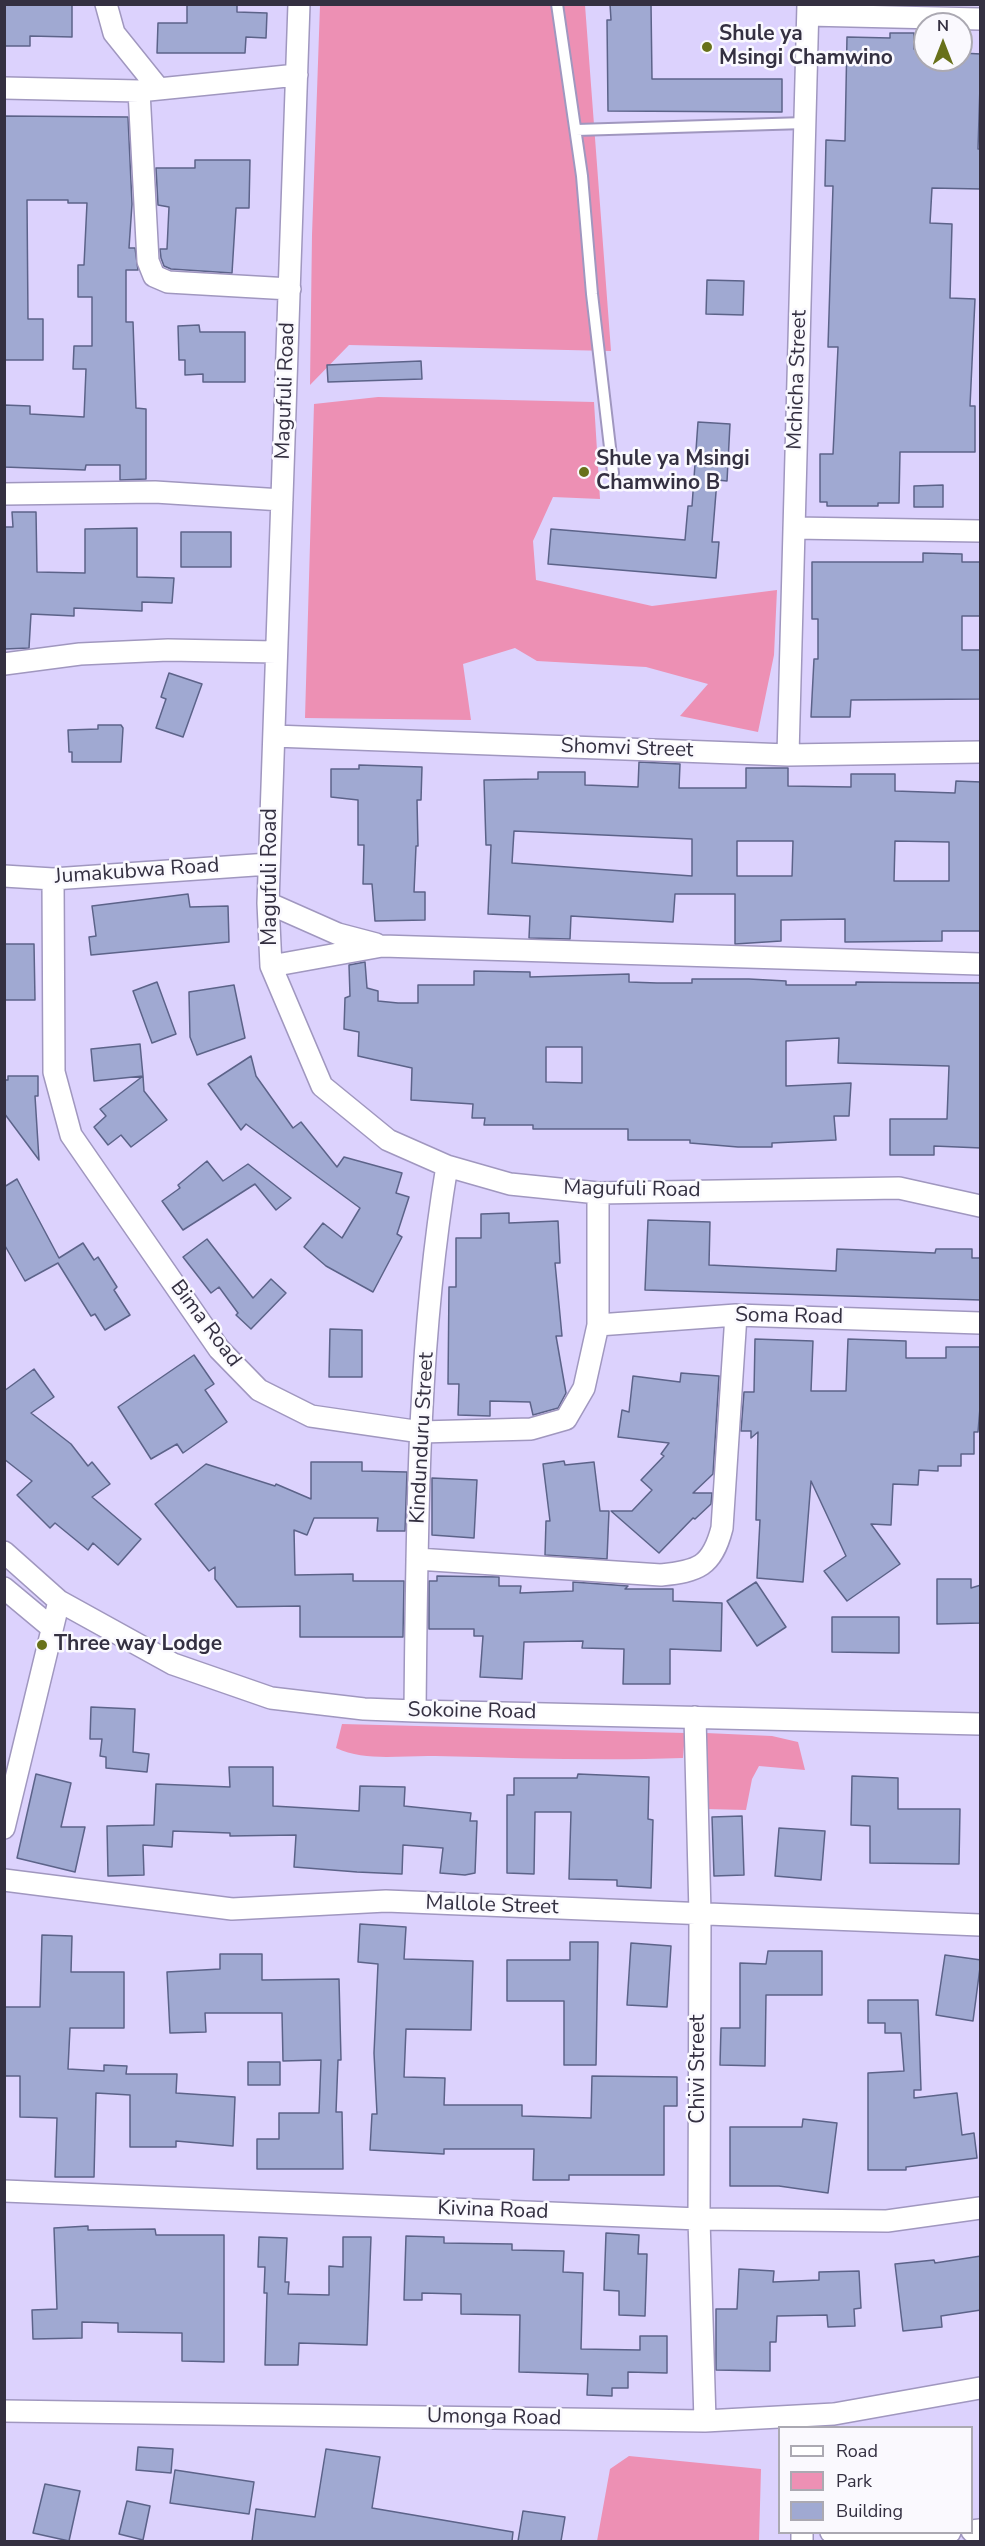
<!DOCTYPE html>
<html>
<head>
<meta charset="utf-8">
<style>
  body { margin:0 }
  #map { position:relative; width:985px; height:2546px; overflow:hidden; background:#dcd2fd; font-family:"Nunito Sans",sans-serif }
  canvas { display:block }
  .frame { position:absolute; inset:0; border:6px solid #343041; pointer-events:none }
  .legend { position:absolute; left:778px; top:2426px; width:195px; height:108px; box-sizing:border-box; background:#faf9fe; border:2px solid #aba9b2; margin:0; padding:8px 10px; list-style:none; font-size:18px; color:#343041 }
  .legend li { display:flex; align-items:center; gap:12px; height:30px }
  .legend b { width:30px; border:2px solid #aba9b2 }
  .north { position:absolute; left:913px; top:12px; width:60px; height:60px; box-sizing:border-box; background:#faf9fe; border:2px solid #aba9b2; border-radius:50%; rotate:0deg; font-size:16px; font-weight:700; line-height:24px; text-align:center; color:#343041 }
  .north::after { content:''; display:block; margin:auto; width:21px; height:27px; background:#68711a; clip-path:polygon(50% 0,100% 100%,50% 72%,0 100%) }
</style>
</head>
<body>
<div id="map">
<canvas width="985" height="2546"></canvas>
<div class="frame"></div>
<ul class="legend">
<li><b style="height:8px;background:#fff"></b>Road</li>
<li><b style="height:16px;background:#ed90b4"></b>Park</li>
<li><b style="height:16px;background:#a0a9d2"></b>Building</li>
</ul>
<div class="north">N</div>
</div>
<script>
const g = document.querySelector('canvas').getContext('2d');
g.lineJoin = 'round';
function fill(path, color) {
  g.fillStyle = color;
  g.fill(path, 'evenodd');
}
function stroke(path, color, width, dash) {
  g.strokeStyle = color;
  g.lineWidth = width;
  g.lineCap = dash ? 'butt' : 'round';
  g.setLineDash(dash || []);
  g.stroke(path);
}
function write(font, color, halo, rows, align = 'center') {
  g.font = font + ' "Nunito Sans",sans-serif';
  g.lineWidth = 5;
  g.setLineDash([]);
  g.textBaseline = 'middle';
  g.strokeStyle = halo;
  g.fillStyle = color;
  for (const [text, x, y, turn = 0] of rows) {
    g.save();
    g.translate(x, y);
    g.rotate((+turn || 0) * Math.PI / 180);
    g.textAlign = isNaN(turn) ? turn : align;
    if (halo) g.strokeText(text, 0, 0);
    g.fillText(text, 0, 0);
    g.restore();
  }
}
fill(new Path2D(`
  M320 5H585L611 351 349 345 310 385 312 235Z
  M378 397 594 402 600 499 553 497 533 541 536 580 652 606 777 590 774 655 758 732 680 716 708 684 646 667 537 661 515 648 463 664 471 720 305 718 314 404Z
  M342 1724 685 1733 683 1758C600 1761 518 1758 435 1756 402 1755 366 1762 336 1748Z
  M706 1733 772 1736 798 1742 805 1770 759 1766 752 1779 746 1810 706 1809Z
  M629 2456 761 2469 759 2541H597L610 2469Z`), '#ed90b4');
const building = new Path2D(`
  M4 4H72V37L30 36V46H4Z
  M187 4H237V12L267 13 266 38 246 37 245 53H157L158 23H187Z
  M610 4H651L652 79H782V112L608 111 607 20H611Z
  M890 33H914V49L925 50V60H961V53L981 54 978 149H981V189L932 188 930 223 952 224 950 298 975 299 970 406H975V452H900L899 503H878V506H827V502H820V454H833L838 347H828L833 186H825L826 140 845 141 847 37 890 38Z
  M4 116 128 117 132 204 129 248H135L138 270H126V322H133L136 408 146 409V479L120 480V465H86L85 470 4 467V405L30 406V414L84 417 86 369H73L74 346H92V297H78V265H84L87 203H68V200H27L28 319H43V360H4Z
  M195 160H250L249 208H236L232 273 171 269 164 266 161 258 160 249H167L169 207 158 205 156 168H195Z
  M707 280 744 281 743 315 706 314Z
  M199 325 200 332H245V382H203V374L185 375V360H179L178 326Z
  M421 361 422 379 328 382 327 365Z
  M698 422 730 424 727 481 717 480 712 542H719L716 578 548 564 551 529 685 540 688 506H692Z
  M943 485V507H914V486Z
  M12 512H36L37 572 85 573V529L137 528V577L174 578 172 603 142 602V611L74 608V616L31 614 29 648 4 649V527H13Z
  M181 532H231V567H181Z
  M923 553 962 554V562H981V616H962V650H981V699L851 700 850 717H811L814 659H818V619H812V562H923Z
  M169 673 202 684 183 737 156 728 166 699 161 697Z
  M98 725H121L123 728 121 762H72V752H69L68 730 98 729Z
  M639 762 680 764 679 788H746V768H788V786L851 787V774H895V791L955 793 956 781 981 782V931H942V941L845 942V919L781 920V941L735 944V894H675L673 922 571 916 570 939 529 938 530 916 488 914 491 845H486L484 780 538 779V772H585V785L638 787ZM514 831 692 839V876L512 863ZM737 841H793L792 876H737ZM895 841 949 842V881H894Z
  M359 765 422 767 421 800H417L418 846H416L414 892H425V920L375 921 372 884H363L364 845H358V800L331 797V769H359Z
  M188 894 190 907 228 906 229 942 91 955 89 937 96 936 92 906Z
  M4 944H34L35 1000H4Z
  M365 962 367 988 378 991V1001L398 1003H418V985H474V971L530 972V977L629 974V982L657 983H692V979H749L786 981V985H856V982L981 983V1148L934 1146V1155H890V1119H947L949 1066 838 1063 839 1038 786 1041V1086L851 1083 849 1116H834L836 1140 772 1143V1147H738L690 1143V1140H628V1129H533V1125H484L485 1118H472L473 1104 411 1100 412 1068 358 1056 359 1032 344 1029 345 998 350 996 349 965ZM546 1047H582V1083L546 1082Z
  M157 982 176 1034 152 1043 133 991Z
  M234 985 245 1038 197 1055 190 1037 189 992Z
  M140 1044 143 1076 94 1081 91 1049Z
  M251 1056 256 1076 293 1128 301 1122 337 1167 344 1157 402 1173 396 1193 409 1197 397 1234 402 1237 373 1292 326 1266 304 1247 323 1223 342 1238 360 1208 246 1124 241 1130 208 1084Z
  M8 1076H38V1096H35L39 1160 4 1113V1080H8Z
  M143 1076 144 1091 167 1120 131 1147 121 1135 108 1145 94 1127 106 1116 100 1109Z
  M207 1161 223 1181 248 1164 291 1198 276 1210 255 1184 183 1230 162 1201 180 1188 178 1185Z
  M17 1179 59 1258 83 1243 94 1260 98 1257 117 1287 114 1290 130 1315 105 1330 95 1314 91 1316 58 1263 25 1281 4 1244V1187Z
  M509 1213V1223L558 1221 560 1263H555L562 1336H556L566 1393 558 1408 533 1415 530 1402 490 1401V1416L458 1415 459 1384H448L449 1287H456V1238H481V1214Z
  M648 1220 710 1222 709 1265 836 1271 837 1249 935 1253 936 1249H972V1258H981V1300L645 1290Z
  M207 1239 253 1298 271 1279 286 1293 251 1329 236 1315 238 1313 219 1287 211 1293 183 1257Z
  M330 1329 362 1330V1377H329Z
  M755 1339 813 1341 811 1391H846L848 1339 906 1341V1358H946V1347H981V1396L978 1432H974V1454H961V1466H938V1471L919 1470 918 1485 893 1484 891 1525 871 1524 900 1564 847 1601 824 1571 846 1556 811 1481 803 1582 757 1578 760 1520H756L758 1432 751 1438V1431H741L744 1392H754Z
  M194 1355 214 1384 205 1390 227 1422 183 1453 177 1444 151 1459 118 1407Z
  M34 1369 54 1397 31 1413 71 1444 88 1466 92 1462 110 1484 92 1497 141 1539 118 1565 93 1543 88 1550 55 1523 50 1528 17 1495 32 1481 4 1459V1391Z
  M681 1373 719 1376 713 1474 693 1493H712L711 1504 695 1519 693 1518 659 1553 611 1511H632L652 1490 641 1480 664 1456 661 1454 669 1443 618 1437 622 1410 629 1412 633 1376 680 1382Z
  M564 1461 565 1465 594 1462 600 1511H609L607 1559 545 1555 546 1521H550L543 1464Z
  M311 1462H362V1471L407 1472 405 1531H377L378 1518H314L307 1535 294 1530 295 1575 353 1574V1581H404L403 1637H300V1606L237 1607 215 1579V1567L209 1571 155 1504 206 1464 275 1486 276 1484 311 1499Z
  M432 1478 477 1480 474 1538 432 1535Z
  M437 1576 499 1577V1586H521L520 1593 573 1591V1582L628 1586 625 1589H673V1601L722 1603 721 1651 670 1649V1684H623L624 1649 582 1648 583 1641 524 1642 522 1679 480 1677 483 1636H474V1629H429V1581H437Z
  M937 1579H971V1588L981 1585V1623L937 1624Z
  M756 1582 786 1627 757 1646 727 1601Z
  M832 1617H899V1653L832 1652Z
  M91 1707 135 1709 133 1752 149 1754 147 1772 106 1768V1757L100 1756 102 1739H90Z
  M229 1767H273V1806L359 1811 360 1786 405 1787 404 1806 471 1813 470 1821H477L475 1873 465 1875 440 1873 443 1848 403 1845 402 1874 357 1872 294 1867 296 1835 230 1836V1833L173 1831 172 1847 143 1845 144 1875 108 1876 107 1826 154 1825 156 1784 230 1787Z
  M36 1774 71 1783 61 1827H85L75 1872 17 1858Z
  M578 1774 649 1777 648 1819 653 1820 651 1888 617 1886V1880L569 1879 571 1812H535L534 1874 507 1873V1795H514V1778H577Z
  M852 1776 898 1778V1809H960L959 1864 870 1863V1826L851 1825Z
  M742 1816 744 1875 714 1876 712 1817Z
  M779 1828 825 1831 821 1880 775 1876Z
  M360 1924 406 1927 404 1959 473 1961 471 2030 406 2029 404 2077 445 2078 444 2105H522V2116L591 2118 592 2076 677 2077V2106H664V2175H569V2180H533L534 2149H444V2154L370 2150 372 2114H377L374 2053 378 1964 358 1962Z
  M42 1935 72 1936 71 1972H124V2028H70L68 2069 104 2071V2065L127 2066 126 2074H177L176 2093 235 2097 233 2146 176 2141V2147H130V2095L96 2093 94 2177H55L57 2118 20 2117V2076H4V2007H40Z
  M570 1942H598L596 2065H564V2001H507V1960H570Z
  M631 1943 671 1946 667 2007 627 2005Z
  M768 1951H822V1995H766L765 2066 720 2065 721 2028H740V1963L766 1964Z
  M220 1954H262V1980L339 1979 341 2060H338L336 2112H342L343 2169H257V2139H279V2113H319L321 2060 283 2061 282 2013H205L206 2032 170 2033 167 1972 220 1969Z
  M945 1955 981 1960 973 2021 936 2015Z
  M868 2000H918L921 2090H914V2098L957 2093 962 2135 974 2133 977 2158 906 2167V2170H868V2073L904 2071 901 2033H885V2023H868Z
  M248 2062H280V2085H248Z
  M803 2119 837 2123 828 2193 779 2186H730V2127H802Z
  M88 2226V2230L155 2229 156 2235H224V2362L182 2361V2333L118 2332V2323L82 2322V2338L33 2339 32 2310 57 2309 54 2228Z
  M606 2233 639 2235 638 2254H647L645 2316 619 2315V2291L604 2290Z
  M406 2236 444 2237V2243L512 2244V2250L564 2251 563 2272 583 2273 581 2349 640 2350V2336H667V2373L628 2372V2388H612V2396L587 2395 588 2374 519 2372 520 2315 461 2314V2294L422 2293V2300H404Z
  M259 2237 287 2238 285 2282H289L288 2294 329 2295V2266L343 2267V2237H371L367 2345 299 2343 298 2365H265L267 2293H264L265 2267H258Z
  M981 2256V2310L941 2316 942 2327 903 2331 895 2264 934 2260 935 2263Z
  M739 2269 774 2271 773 2282 819 2280V2272L859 2271 861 2308 854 2309 855 2326 828 2327 827 2315 777 2316 776 2342H770V2371L716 2370V2309H737Z
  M138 2447 173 2449 171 2473 136 2470Z
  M326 2449 380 2457 372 2508 513 2532 512 2541H252L256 2509 315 2517Z
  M175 2470 254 2482 249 2514 170 2503Z
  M45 2484 80 2491 69 2541 33 2533Z
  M127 2501 150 2506 143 2540 119 2534Z
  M523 2511 565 2517 561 2541H518Z`);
fill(building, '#a0a9d2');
stroke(building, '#5c6389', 1.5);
const service = new Path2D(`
  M557 4 582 176 592 294 613 473
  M576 130 805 123`);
const minor = new Path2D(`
  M106 4 114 33 159 89
  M299 4 268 903 271 966 322 1086 388 1140 447 1166 510 1184 598 1193 899 1188 980 1206
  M808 15 980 19
  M4 88 139 91 297 75
  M139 91 148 261 154 276 168 282 290 289
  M4 494 155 492 282 500
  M794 528 980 531
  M4 664 80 654 168 650 276 652
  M274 736 788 755 980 752
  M788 755 808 4
  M4 876 53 879 269 864
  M53 879 54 1072 71 1135 219 1349 259 1390 311 1416 421 1432 531 1429 566 1419 584 1388 598 1325V1193
  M268 903 338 934 376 944
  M271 966 382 946 980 964
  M598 1325 736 1315 980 1323
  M4 1552 59 1601 173 1664 271 1698 364 1709 415 1711 980 1724
  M417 1559 661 1575C698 1571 712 1567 722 1528L736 1315
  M4 1588 52 1628
  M415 1711C417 1529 417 1345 447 1166
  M695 1717 700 1914 699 2219 705 2421
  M4 1828 59 1601
  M4 1880 232 1909 386 1901 980 1925
  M4 2191 699 2219 887 2221 980 2208
  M4 2411 705 2421 834 2414 980 2388
  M972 2531 980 2530
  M802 2532V2542
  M831 2532 876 2539 950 2532`);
stroke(service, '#a097bf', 14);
stroke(minor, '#a097bf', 24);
stroke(service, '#fff', 10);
stroke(minor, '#fff', 21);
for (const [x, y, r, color] of [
  [707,47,6,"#68711a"],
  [584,472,6,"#68711a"],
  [42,1645,6,"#68711a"]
]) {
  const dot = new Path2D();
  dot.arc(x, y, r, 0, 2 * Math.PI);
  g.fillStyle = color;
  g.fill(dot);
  stroke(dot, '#faf9fe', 2);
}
write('bold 21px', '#343041', '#faf9fe', [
  ["Shule ya",719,35],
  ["Msingi Chamwino",719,59],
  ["Shule ya Msingi",596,460],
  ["Chamwino B",596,484],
  ["Three way Lodge",54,1645]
], 'left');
write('21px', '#343041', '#faf9fe', [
  ["Mchicha Street",798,380,-88],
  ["Magufuli Road",286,391,-88],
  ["Shomvi Street",627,749,2],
  ["Jumakubwa Road",137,872,-4],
  ["Magufuli Road",271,877,-90],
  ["Magufuli Road",632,1190,1],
  ["Soma Road",789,1317,1],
  ["Bima Road",205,1324,53],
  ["Kindunduru Street",423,1438,-87],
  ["Sokoine Road",472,1712,1],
  ["Mallole Street",492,1906,2],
  ["Chivi Street",699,2069,-90],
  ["Kivina Road",493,2211,2],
  ["Umonga Road",494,2418,1]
]);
</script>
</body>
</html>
